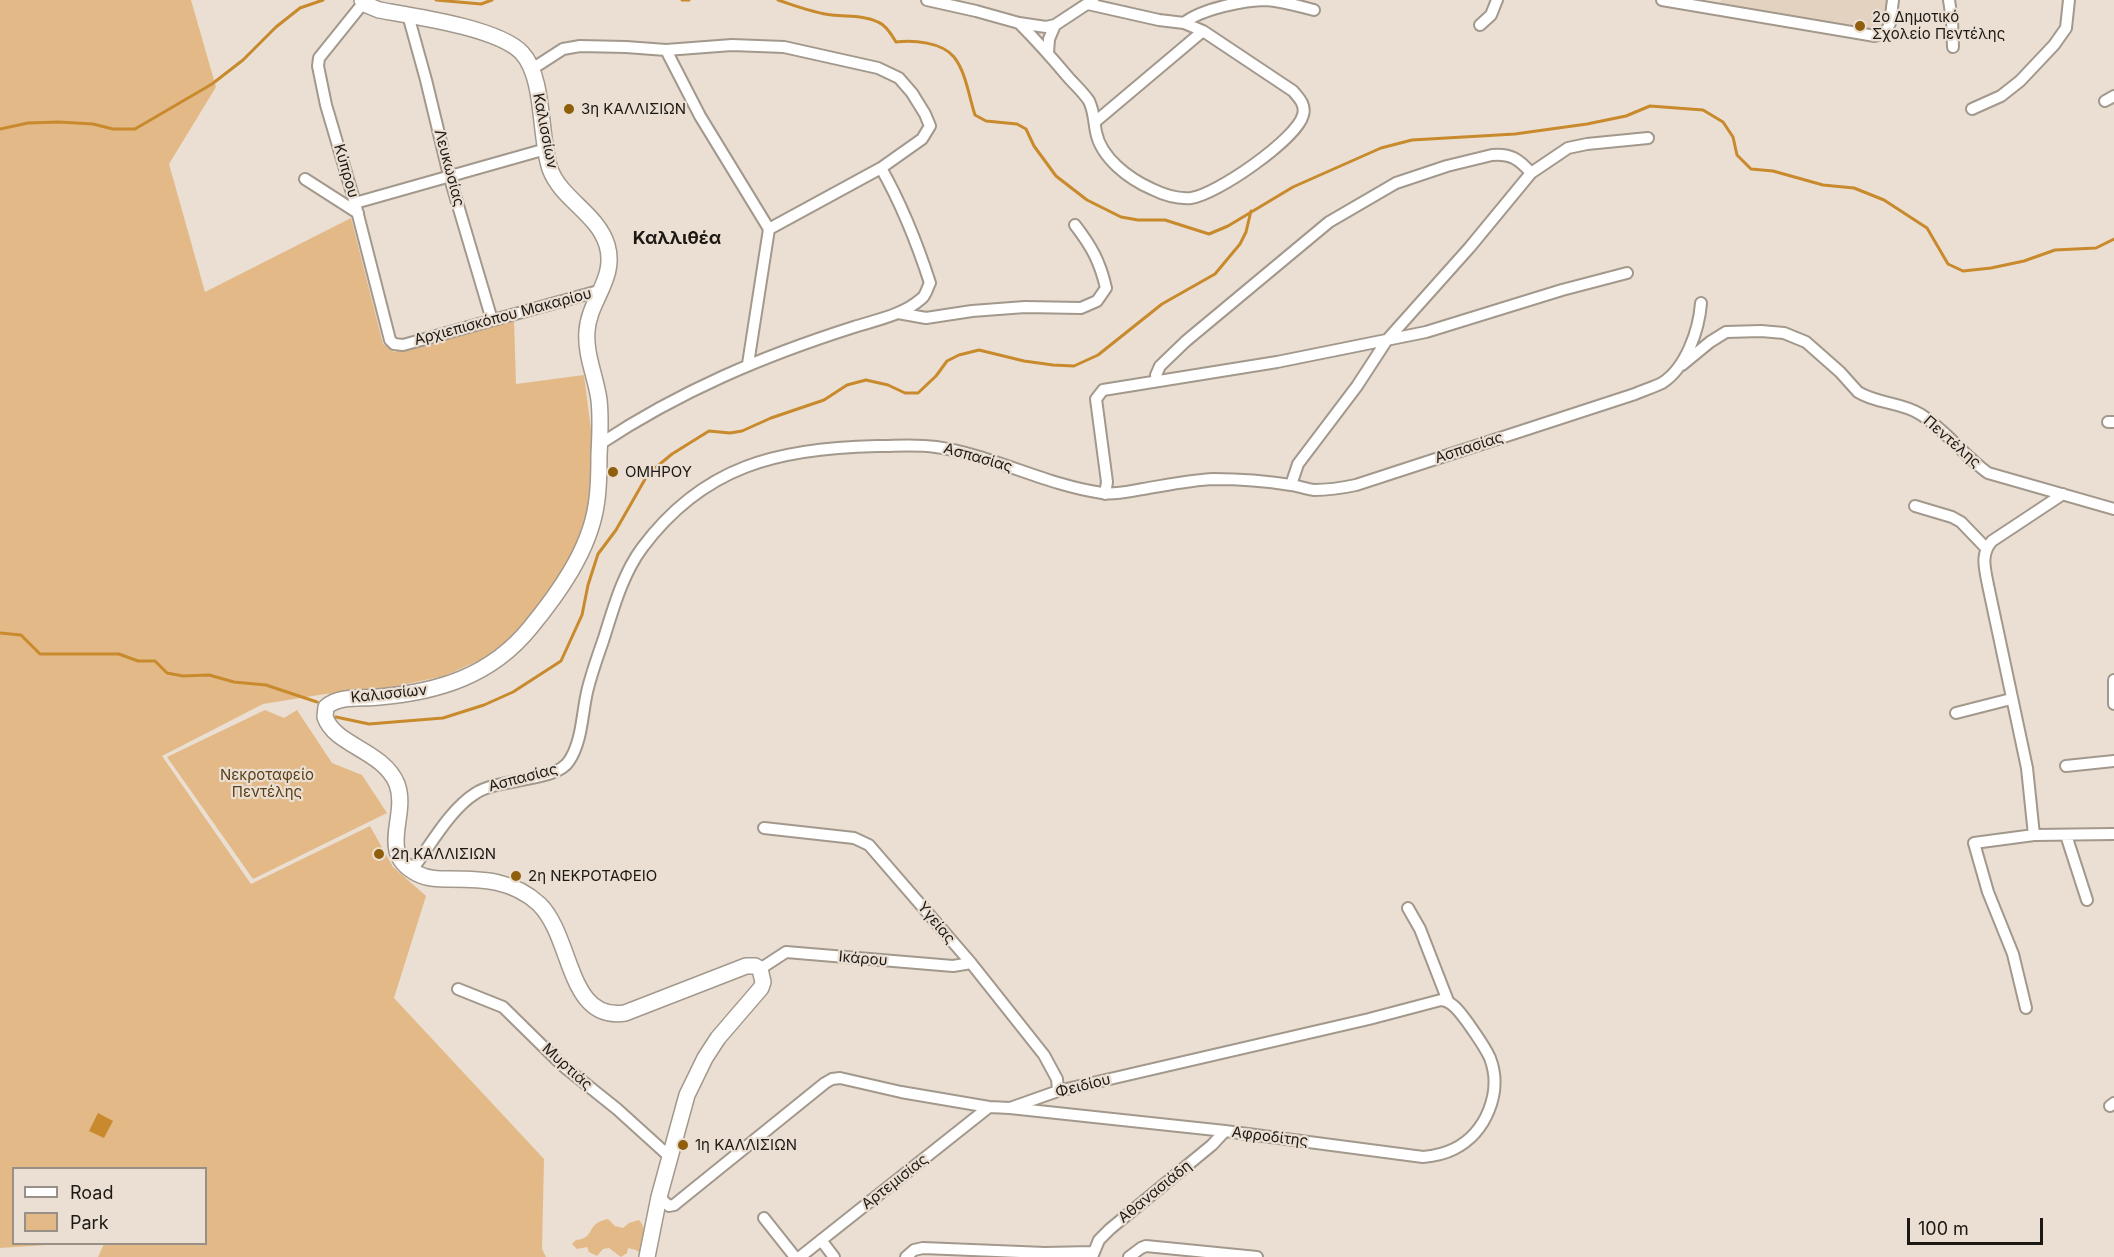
<!DOCTYPE html>
<html>
<head>
<meta charset="utf-8">
<style>
  body { margin:0 }
  #map { position:relative; width:2114px; height:1257px; overflow:hidden; background:#eadfd2; font-family:Inter,sans-serif }
  canvas { display:block }
  .legend { position:absolute; left:12px; top:1167px; width:195px; height:78px; box-sizing:border-box; background:#eadfd2; border:2px solid #988f86; margin:0; padding:8px 10px; list-style:none; font-size:18px; color:#1c1814 }
  .legend li { display:flex; align-items:center; gap:12px; height:30px }
  .legend b { width:30px; border:2px solid #988f86 }
  .scale { position:absolute; left:1907px; top:1218px; width:136px; height:27px; box-sizing:border-box; border:3px solid #1c1814; border-top:0; padding-left:8px; font-size:18px; line-height:21px; white-space:nowrap; color:#1c1814; -webkit-text-stroke:4px #eadfd2; paint-order:stroke }
</style>
</head>
<body>
<div id="map">
<canvas width="2114" height="1257"></canvas>
<ul class="legend">
<li><b style="height:8px;background:#fff"></b>Road</li>
<li><b style="height:16px;background:#e3ba87"></b>Park</li>
</ul>
<div class="scale">100 m</div>
</div>
<script>
const g = document.querySelector('canvas').getContext('2d');
g.lineJoin = 'round';
function fill(path, color) {
  g.fillStyle = color;
  g.fill(path, 'evenodd');
}
function stroke(path, color, width, dash) {
  g.strokeStyle = color;
  g.lineWidth = width;
  g.lineCap = dash ? 'butt' : 'round';
  g.setLineDash(dash || []);
  g.stroke(path);
}
function write(font, color, halo, rows, align = 'center') {
  g.font = font + ' Inter,sans-serif';
  g.lineWidth = 4.5;
  g.setLineDash([]);
  g.textBaseline = 'middle';
  g.strokeStyle = halo;
  g.fillStyle = color;
  for (const [text, x, y, turn = 0] of rows) {
    g.save();
    g.translate(x, y);
    g.rotate((+turn || 0) * Math.PI / 180);
    g.textAlign = isNaN(turn) ? turn : align;
    if (halo) g.strokeText(text, 0, 0);
    g.fillText(text, 0, 0);
    g.restore();
  }
}
fill(new Path2D(`
  M1721 0H1889L1883 35 1720 5Z`), '#e2d2bf');
fill(new Path2D(`
  M0 0H191L216 87 169 164 205 292 351 218 383 344 394 352 514 321 516 384 584 375 593 445 587 515 574 552 549 592 512 638 482 659 444 676 378 690 325 694 263 704 162 756 251 884 370 826 393 867 426 896 394 998 544 1159 542 1249 546 1257H98L104 1244H206V1168H14V1244H63L0 1248Z
  M265 710 284 718 297 710 332 763 362 775 387 813 253 879 167 757Z
  M608 1219 615 1226 623 1228 629 1223 639 1220C648 1230 644 1241 642 1254L636 1250 628 1248 627 1253 621 1257 609 1248 603 1249 597 1256 589 1252 587 1247 577 1249 572 1244 576 1240C597 1238 584 1224 608 1219Z`), '#e3ba87');
fill(new Path2D(`
  M98 1113 113 1121 104 1138 89 1131Z`), '#c88a2c');
stroke(new Path2D(`
  M436 0 481 4 492 0
  M682 0H689
  M778 0C796 6 814 13 832 15 847 17 864 15 878 22 886 25 892 35 896 42 913 40 942 42 954 57 966 72 969 97 975 115L986 121 1017 124 1026 129 1034 146 1056 176 1087 200 1121 217 1138 220H1165L1209 234 1228 226 1293 187 1381 148 1412 140 1515 134 1587 124 1626 116 1650 106 1703 110 1723 122 1733 137 1737 155 1751 169 1773 171 1823 185 1854 188 1884 200 1927 228 1948 264 1963 271 1991 268 2024 261 2055 250 2096 248 2114 239
  M0 129 28 123 59 122 93 124 113 129H135L212 84 243 60 276 27 300 8 323 0
  M0 633 21 635 40 654H119L138 661H155L167 673 183 676 209 675 234 682 266 685 317 702
  M336 717 369 724 443 718 484 705 513 692 561 661 582 615 588 585 598 554 616 530 648 474 672 454 709 431 730 433 742 431 771 418 824 400 847 385 866 380 888 385 905 393H918L936 376 947 361 959 355 979 350 1024 361 1053 365 1074 366 1098 355 1162 304 1215 274 1240 244 1246 232 1251 211`), '#c88a2c', 3);
const street = new Path2D(`
  M927 0 976 11 1019 23 1046 27 1055 25 1093 0
  M1662 0 1875 36 1886 32 1890 23 1893 0
  M1949 0 1952 20 1953 47
  M364 2 319 58 318 66 326 105 355 203 390 340 394 344 403 345 602 290
  M408 15 426 80 449 175 492 320
  M1019 23C1036 40 1052 58 1068 77 1075 85 1083 92 1089 101 1094 111 1094 122 1096 132 1101 158 1129 179 1152 189 1164 195 1178 199 1191 198 1216 195 1297 139 1303 115 1306 105 1299 98 1293 91L1203 31 1184 23 1159 20 1088 4
  M1184 23C1201 9 1245 0 1266 0 1282 1 1298 6 1314 10
  M1480 25 1491 15 1497 0
  M666 50 700 116 769 229 748 364
  M1048 53 1049 39 1055 25
  M532 69 563 49 580 46 626 47 666 50 732 45 784 47 878 68 899 78 912 93 925 114 930 126 922 139 881 168 769 229
  M2105 101 2114 96
  M1972 109 2001 96 2020 81 2054 45 2066 28 2069 0
  M1095 122 1203 31
  M305 179 358 213
  M355 203 546 149
  M898 313 926 318 972 311 1025 307 1081 308 1097 301 1106 288C1100 262 1092 247 1075 225
  M1682 365 1710 342 1726 332 1761 331 1784 333 1806 342 1840 372 1858 392C1877 404 1901 402 1920 414 1946 430 1964 456 1988 473L2114 509
  M1157 380 1156 375 1160 366 1186 341 1329 222 1396 183 1447 166 1492 155C1510 153 1519 159 1531 173
  M2108 422H2114
  M600 444C680 391 763 356 854 327 876 320 903 315 921 299 926 296 927 288 930 283 917 243 902 205 881 168
  M1291 485 1298 464 1357 386 1387 340 1470 247 1531 173 1568 148 1587 144 1648 138
  M1105 494 1107 482 1096 399 1103 390 1277 362 1426 332 1562 290 1627 273
  M1915 506 1952 517 1961 522 1986 548
  M2114 680V704
  M1956 713 2011 699
  M2066 766 2114 761
  M764 828 854 838 869 845 971 963 1044 1055 1057 1079 1058 1091
  M2034 835 2027 768 1988 585C1985 569 1980 554 1992 541L2063 494
  M2066 835 2087 900
  M412 870C430 846 450 809 476 793 499 778 556 782 569 761 582 742 582 714 587 692 591 675 597 658 603 641 613 610 622 575 642 548 703 466 778 448 877 446 896 446 916 444 936 447 993 455 1045 485 1102 493 1115 495 1130 491 1143 489 1167 485 1190 480 1214 479 1239 479 1266 481 1291 485 1299 486 1306 489 1314 490 1328 490 1342 488 1356 485L1635 394C1644 390 1654 387 1662 383 1686 368 1699 330 1701 303
  M1408 908 1420 929 1448 1001
  M760 969 786 952 953 966 971 963
  M458 989 503 1007 562 1065 617 1109 670 1157
  M2026 1008 2013 954 1988 892 1974 843 2034 835 2114 834
  M2110 1106 2114 1103
  M659 1197 669 1206 674 1205 825 1083 832 1079 840 1078 901 1092 989 1107 1010 1108 1058 1091 1369 1019 1441 1000C1453 1001 1461 1014 1468 1023 1476 1035 1484 1045 1490 1058 1503 1092 1486 1133 1454 1149 1444 1154 1434 1156 1423 1157L1225 1131 1010 1108
  M764 1218 795 1257
  M821 1240 834 1257
  M800 1257 989 1107
  M906 1257 914 1250 923 1248 1045 1253 1092 1252
  M1092 1257 1099 1240 1110 1229 1212 1145 1225 1131
  M1129 1257 1141 1248 1146 1246 1257 1257`);
const secondary = new Path2D(`
  M362 0 367 5 379 10C413 16 499 28 522 53 545 78 539 136 550 169 561 199 597 213 607 245 617 278 589 300 587 331 585 355 596 377 599 400 601 418 600 437 599 455 599 472 599 489 596 506 589 551 558 594 530 628 491 676 438 692 379 697 362 699 340 695 326 707L325 717C335 746 383 750 397 784 409 817 376 853 418 874 428 879 439 879 450 879 483 879 513 880 539 904 573 937 567 1022 625 1013L746 966H755L760 969 763 982 761 988 718 1038 705 1058 687 1095 659 1197 647 1257`);
stroke(street, '#a2988c', 14);
stroke(secondary, '#a2988c', 18);
stroke(street, '#fff', 10);
stroke(secondary, '#fff', 15);
for (const [x, y, r, color] of [
  [1860,26,6,"#905f0c"],
  [569,109,6,"#905f0c"],
  [613,472,6,"#905f0c"],
  [379,854,6,"#905f0c"],
  [516,876,6,"#905f0c"],
  [683,1145,6,"#905f0c"]
]) {
  const dot = new Path2D();
  dot.arc(x, y, r, 0, 2 * Math.PI);
  g.fillStyle = color;
  g.fill(dot);
  stroke(dot, '#eadfd2', 2);
}
write('15px', '#1c1814', '#eadfd2', [
  ["2ο Δημοτικό",1872,17],
  ["Σχολείο Πεντέλης",1872,34],
  ["3η ΚΑΛΛΙΣΙΩΝ",581,109],
  ["ΟΜΗΡΟΥ",625,472],
  ["2η ΚΑΛΛΙΣΙΩΝ",391,854],
  ["2η ΝΕΚΡΟΤΑΦΕΙΟ",528,876],
  ["1η ΚΑΛΛΙΣΙΩΝ",695,1145]
], 'left');
write('15px', '#1c1814', '#eadfd2', [
  ["Καλισσίων",545,131,79],
  ["Λευκωσίας",449,168,75],
  ["Κύπρου",346,171,74],
  ["Αρχιεπισκόπου Μακαρίου",503,317,-15],
  ["Πεντέλης",1952,442,41],
  ["Ασπασίας",1469,448,-18],
  ["Ασπασίας",978,458,16],
  ["Καλισσίων",389,694,-6],
  ["Ασπασίας",523,778,-15],
  ["Υγείας",936,923,50],
  ["Ικάρου",863,959,5],
  ["Μυρτιάς",567,1067,42],
  ["Φειδίου",1083,1086,-14],
  ["Αφροδίτης",1270,1137,7],
  ["Αρτεμισίας",895,1182,-38],
  ["Αθανασιάδη",1155,1192,-39]
]);
write('15px', '#5a401b', '#eadfd2', [
  ["Νεκροταφείο",267,775],
  ["Πεντέλης",267,792]
]);
write('bold 18px', '#1c1814', '#eadfd2', [
  ["Καλλιθέα",677,239]
]);
</script>
</body>
</html>
